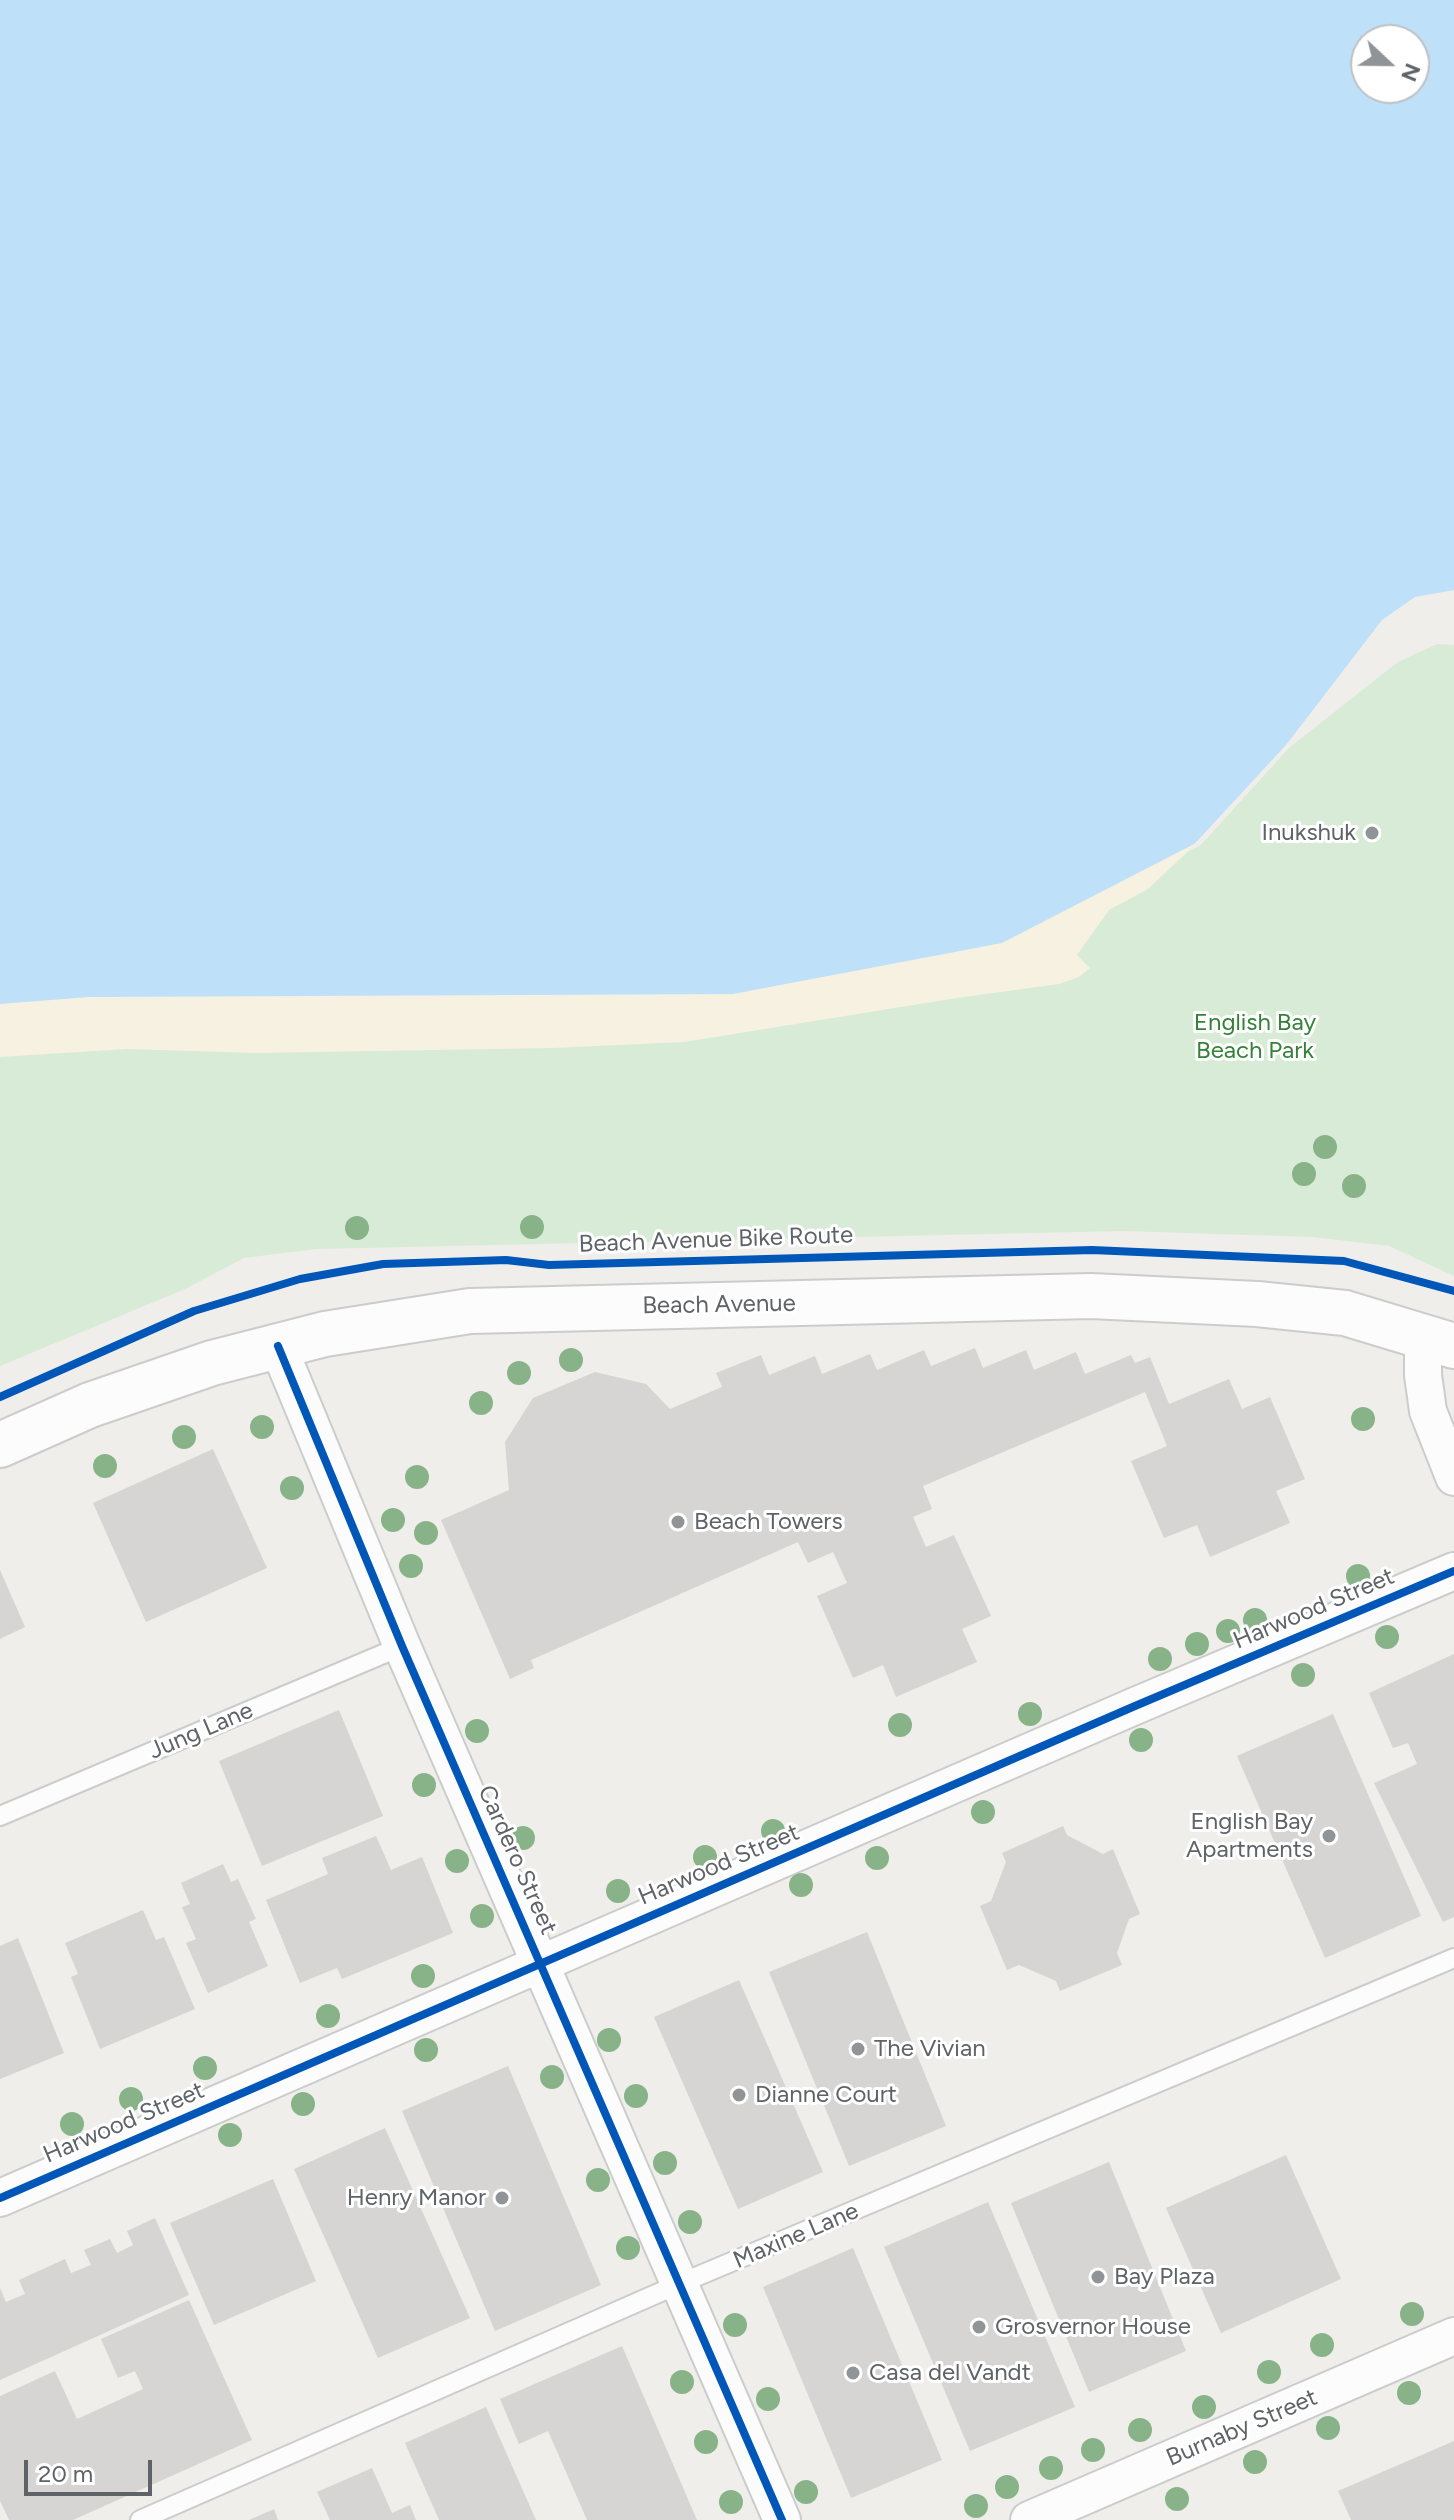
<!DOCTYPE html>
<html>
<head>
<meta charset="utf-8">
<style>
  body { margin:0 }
  #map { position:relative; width:1454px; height:2520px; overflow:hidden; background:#efeeea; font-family:Figtree,sans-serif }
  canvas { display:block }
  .north { position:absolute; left:1350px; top:24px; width:80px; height:80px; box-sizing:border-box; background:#fff; border:2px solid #bfc1c3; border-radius:50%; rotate:112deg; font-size:22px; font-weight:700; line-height:32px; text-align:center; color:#5f6368 }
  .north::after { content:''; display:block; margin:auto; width:28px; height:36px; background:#919496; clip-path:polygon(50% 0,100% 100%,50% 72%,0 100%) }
  .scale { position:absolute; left:24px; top:2460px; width:128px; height:36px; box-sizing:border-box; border:4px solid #5f6368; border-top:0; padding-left:10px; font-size:24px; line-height:28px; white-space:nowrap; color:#5f6368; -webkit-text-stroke:6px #fff; paint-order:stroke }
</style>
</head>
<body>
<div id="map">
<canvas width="1454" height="2520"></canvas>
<div class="north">N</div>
<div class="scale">20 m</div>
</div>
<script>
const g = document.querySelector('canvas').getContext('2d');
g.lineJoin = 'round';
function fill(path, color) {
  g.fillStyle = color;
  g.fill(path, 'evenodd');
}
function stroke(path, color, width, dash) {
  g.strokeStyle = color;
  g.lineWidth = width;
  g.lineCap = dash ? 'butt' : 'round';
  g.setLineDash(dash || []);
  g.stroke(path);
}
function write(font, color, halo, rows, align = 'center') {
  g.font = font + ' Figtree,sans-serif';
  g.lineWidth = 6;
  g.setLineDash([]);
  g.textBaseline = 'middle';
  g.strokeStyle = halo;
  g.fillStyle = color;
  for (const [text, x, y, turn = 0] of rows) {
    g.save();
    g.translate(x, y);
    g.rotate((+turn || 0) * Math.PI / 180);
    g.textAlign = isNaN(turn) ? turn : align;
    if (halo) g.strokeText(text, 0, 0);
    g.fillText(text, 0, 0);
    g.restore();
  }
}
fill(new Path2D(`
  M1436 640 1454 641V1276L1389 1246 1313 1237 1123 1231 316 1249 244 1258 185 1289 0 1366V1004L1286 745 1396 659Z`), '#d8ebd6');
fill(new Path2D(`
  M1286 745 1198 842 1148 889 1109 910 1077 955 1090 968 1079 977 1059 984 957 998 684 1042 554 1048 256 1053 127 1049 0 1057V936Z`), '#f6f1e1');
fill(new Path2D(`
  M0 0H1454V641L1436 640 1396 659 1286 745 1198 842 1002 943 733 994 89 997 0 1004ZM1366 40H1414V88H1366Z`), '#bfe0f9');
fill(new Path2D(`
  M1454 590V645L1437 644 1398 662 1289 748 1201 845 1187 852 1286 745 1382 620 1415 597Z`), '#efeeea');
fill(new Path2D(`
  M975 1348 983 1368 1026 1350 1034 1370 1076 1352 1085 1374 1131 1355 1135 1363 1150 1357 1169 1404 1229 1379 1242 1409 1270 1397 1305 1479 1276 1491 1290 1523 1210 1557 1197 1525 1164 1538 1131 1461 1167 1446 1145 1392 923 1486 932 1509 913 1517 926 1547 954 1535 991 1616 962 1629 977 1662 896 1697 883 1665 853 1678 817 1596 847 1583 833 1552 808 1563 798 1542 531 1660 534 1668 510 1679 441 1520 509 1490 505 1442 533 1398 595 1372 646 1384 670 1409 722 1387 716 1373 761 1355 769 1375 815 1356 822 1374 870 1354 877 1370 924 1350 931 1366Z
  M213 1449 267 1568 146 1622 93 1503Z
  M0 1570 25 1627 0 1639Z
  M1454 1654V1917L1443 1922 1374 1783 1417 1764 1408 1743 1393 1748 1369 1693Z
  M339 1710 383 1816 262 1866 219 1761Z
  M1333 1714 1421 1916 1325 1958 1237 1756Z
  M1063 1826 1067 1835 1103 1854 1113 1849 1140 1914 1129 1919 1117 1953 1122 1965 1060 1991 1056 1981 1019 1965 1007 1970 980 1906 991 1901 1006 1862 1002 1853Z
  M376 1836 391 1870 422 1857 453 1933 342 1979 337 1968 300 1983 266 1900 328 1874 322 1858Z
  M223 1864 231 1882 238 1879 256 1919 249 1922 268 1966 208 1993 186 1943 196 1939 182 1907 190 1904 181 1883Z
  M143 1910 156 1940 164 1937 195 2009 100 2049 71 1977 78 1974 65 1943Z
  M867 1932 946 2126 849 2166 769 1972Z
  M18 1938 64 2053 0 2079V1946Z
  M739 1980 823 2172 738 2209 654 2017Z
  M508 2066 601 2285 495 2331 402 2111Z
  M385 2128 470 2318 378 2358 294 2169Z
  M1286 2155 1341 2279 1221 2333 1166 2208Z
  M1109 2162 1186 2351 1089 2392 1011 2203Z
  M273 2179 316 2281 214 2325 170 2223Z
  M988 2202 1075 2407 970 2451 884 2247Z
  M155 2218 189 2295 0 2380V2288L6 2302 25 2294 19 2280 65 2259 71 2273 91 2265 84 2250 110 2239 117 2253 133 2245 127 2231Z
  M853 2248 942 2460 851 2498 763 2287Z
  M189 2300 252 2440 73 2520H9L0 2501V2396L55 2371 77 2419 143 2389 135 2371 118 2378 101 2339Z
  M622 2346 697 2520H587L548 2431 519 2444 500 2399Z
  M486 2407 536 2520H439L405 2443Z
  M1454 2441V2520H1351L1338 2491Z
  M372 2468 392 2513 410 2505 416 2520H330L317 2492Z
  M274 2509 278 2520H249Z`), '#d6d5d3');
const service = new Path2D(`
  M0 1816 402 1646
  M140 2520 679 2284 1454 1958`);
const minor = new Path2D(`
  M1423 1335V1375L1428 1411 1454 1477
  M278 1346 402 1646 782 2520
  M0 2198 1135 1706 1454 1571
  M1029 2520 1454 2336`);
const tertiary = new Path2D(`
  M0 1445 90 1405 212 1363 325 1334 470 1311 1091 1296 1257 1304 1345 1313 1454 1346`);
stroke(service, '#cbcccc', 22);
stroke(minor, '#cbcccc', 40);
stroke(tertiary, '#cbcccc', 48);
stroke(service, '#fdfcfc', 18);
stroke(minor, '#fdfcfc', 36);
stroke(tertiary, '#fdfcfc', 44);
stroke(new Path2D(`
  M278 1346 402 1646 782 2520
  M0 1397 194 1311 300 1279 383 1264 506 1260 549 1265 1092 1250 1344 1261 1454 1291
  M0 2198 1135 1706 1454 1571`), '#0057b8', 8);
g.fillStyle = '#88b388';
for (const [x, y] of [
  [1325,1147],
  [1304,1174],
  [1354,1186],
  [532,1227],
  [357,1228],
  [571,1360],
  [519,1373],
  [481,1403],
  [1363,1419],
  [262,1427],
  [184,1437],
  [105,1466],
  [417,1477],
  [292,1488],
  [393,1520],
  [426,1533],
  [411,1566],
  [1358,1576],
  [1255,1620],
  [1228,1631],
  [1387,1637],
  [1197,1644],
  [1160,1659],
  [1303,1675],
  [1030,1714],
  [900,1725],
  [477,1731],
  [1141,1740],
  [424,1785],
  [983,1812],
  [773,1831],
  [523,1838],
  [705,1857],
  [877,1858],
  [457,1861],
  [801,1885],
  [618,1891],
  [482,1916],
  [423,1976],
  [328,2016],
  [609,2040],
  [426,2050],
  [205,2068],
  [552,2077],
  [636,2096],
  [131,2099],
  [303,2104],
  [72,2124],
  [230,2135],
  [665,2163],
  [598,2180],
  [690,2222],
  [628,2248],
  [1412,2314],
  [735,2325],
  [1322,2345],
  [1269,2372],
  [682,2382],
  [1409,2393],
  [768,2399],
  [1204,2407],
  [1328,2428],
  [1140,2430],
  [706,2442],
  [1093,2450],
  [1255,2462],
  [1051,2468],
  [1007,2487],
  [806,2492],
  [1177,2499],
  [731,2502],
  [976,2506]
]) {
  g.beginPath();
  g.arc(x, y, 12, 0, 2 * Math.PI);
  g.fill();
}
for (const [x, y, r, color] of [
  [1372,833,8,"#919496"],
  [678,1522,8,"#919496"],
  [1329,1836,8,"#919496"],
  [858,2049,8,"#919496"],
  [739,2095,8,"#919496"],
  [502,2198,8,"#919496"],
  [1098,2277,8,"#919496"],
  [979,2327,8,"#919496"],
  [853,2373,8,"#919496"]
]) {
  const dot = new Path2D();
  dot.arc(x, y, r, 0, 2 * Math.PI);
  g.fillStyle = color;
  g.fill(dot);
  stroke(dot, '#fff', 3);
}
write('24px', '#5f6368', '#fff', [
  ["Inukshuk",1356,833,"right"],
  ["Beach Towers",694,1522],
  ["English Bay",1313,1822,"right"],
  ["Apartments",1313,1850,"right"],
  ["The Vivian",874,2049],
  ["Dianne Court",755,2095],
  ["Henry Manor",486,2198,"right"],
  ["Bay Plaza",1114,2277],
  ["Grosvernor House",995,2327],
  ["Casa del Vandt",869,2373]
], 'left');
write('24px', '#348238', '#fff', [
  ["English Bay",1255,1023],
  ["Beach Park",1255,1051]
]);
write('24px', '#5f6368', '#fff', [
  ["Beach Avenue Bike Route",716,1240,-2],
  ["Beach Avenue",719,1305,-1],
  ["Harwood Street",1314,1609,-23],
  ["Jung Lane",201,1731,-23],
  ["Cardero Street",517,1860,66],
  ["Harwood Street",719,1865,-23],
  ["Harwood Street",124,2123,-23],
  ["Maxine Lane",796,2236,-23],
  ["Burnaby Street",1242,2428,-23]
]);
</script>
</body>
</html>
